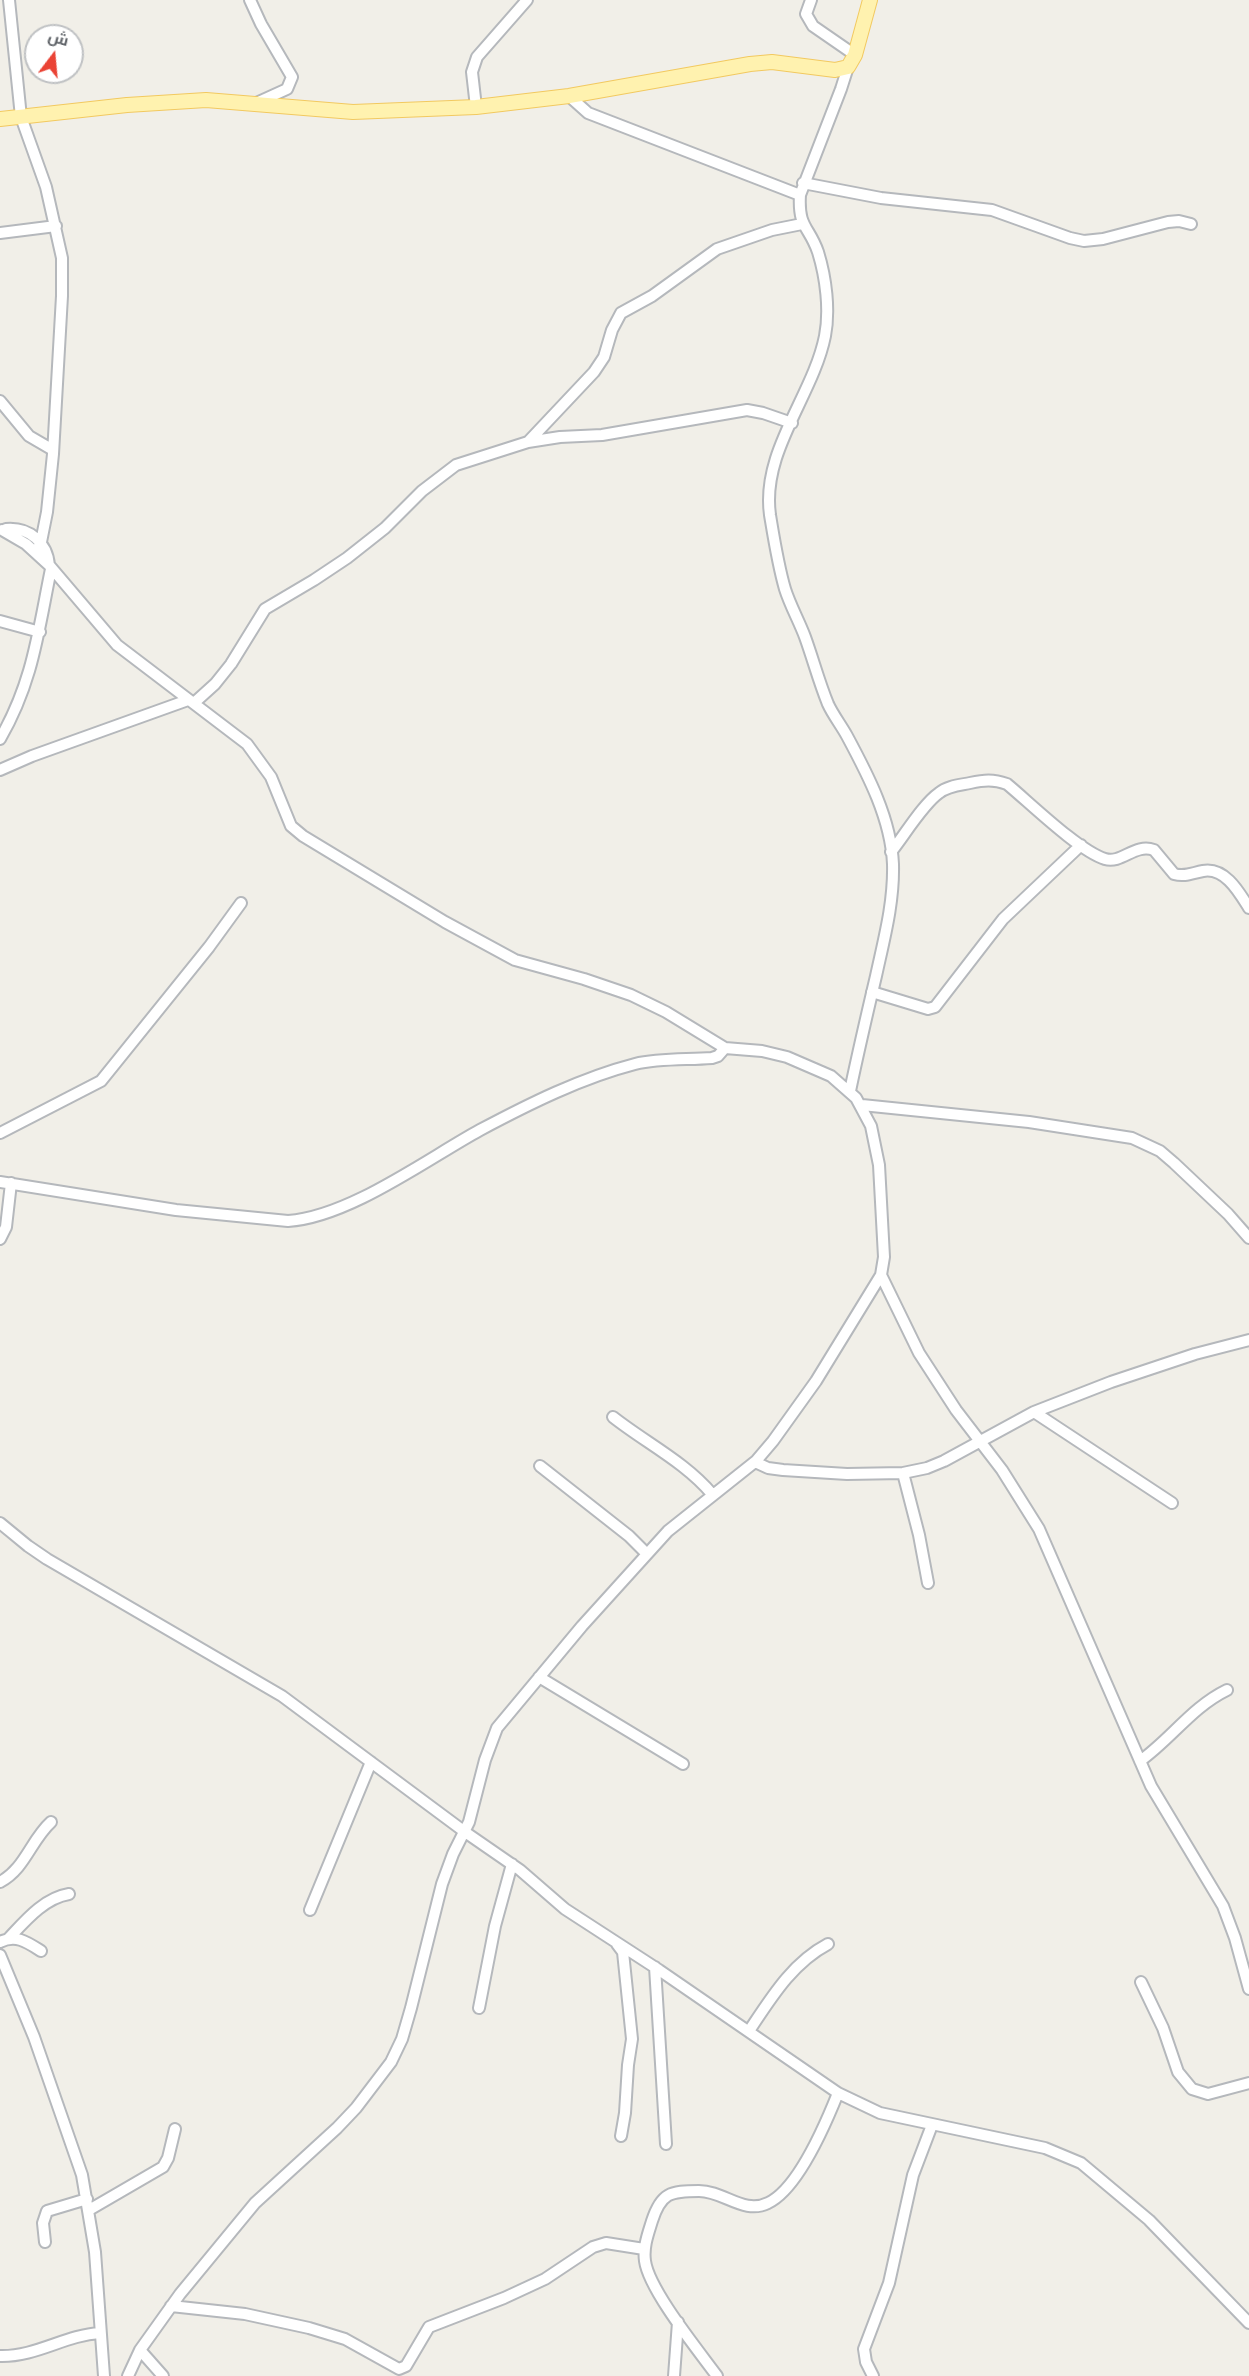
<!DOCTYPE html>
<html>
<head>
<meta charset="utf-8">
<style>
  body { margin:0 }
  #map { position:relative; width:1249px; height:2376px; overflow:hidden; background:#f1efe8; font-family:Karla,Cairo,sans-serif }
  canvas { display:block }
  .north { position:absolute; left:24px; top:24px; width:60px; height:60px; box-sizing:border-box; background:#fff; border:2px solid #bfc1c3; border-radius:50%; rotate:16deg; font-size:16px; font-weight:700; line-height:24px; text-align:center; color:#5f6368 }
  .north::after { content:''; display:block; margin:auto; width:21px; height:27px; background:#ea4335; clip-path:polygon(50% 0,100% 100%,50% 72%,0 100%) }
</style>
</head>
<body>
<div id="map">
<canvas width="1249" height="2376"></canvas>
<div class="north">ش</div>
</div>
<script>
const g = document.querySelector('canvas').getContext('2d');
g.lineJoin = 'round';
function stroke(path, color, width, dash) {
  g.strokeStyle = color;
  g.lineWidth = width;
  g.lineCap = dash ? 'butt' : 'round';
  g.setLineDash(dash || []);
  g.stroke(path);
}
const minor = new Path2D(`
  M9 0 21 117 46 187 62 258V296L53 454 47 512 41 542 36 552
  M250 0 261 24 292 77 287 89 254 104
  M811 0 806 14 813 26 855 55
  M848 67 841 89 800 195C798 228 809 226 818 252 826 278 830 310 825 336 813 396 761 451 770 515 774 539 778 565 785 589 790 605 799 621 805 637 813 659 819 682 828 704 833 715 841 725 847 736 868 775 891 819 893 864 894 903 884 939 876 976 867 1014 858 1053 850 1091
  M569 96 588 113 800 195
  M476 107 472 72 477 57 527 0
  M803 183 881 198 992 210 1070 238 1084 241 1103 239 1168 222 1179 221 1191 224
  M0 233 56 226
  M0 401 29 436 53 450
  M528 442 594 372 604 357 612 330 621 313 652 296 717 249 772 230 802 224
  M6 529C30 527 47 543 49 565
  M2 530 26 544 49 565 117 645 247 744 271 777 291 826 303 836 445 922 515 960 584 979 631 995 666 1012 725 1048 762 1051 787 1057 831 1076 856 1098 871 1126 879 1165 884 1257 881 1275 816 1381 773 1441 756 1461 668 1531 582 1626 497 1728 485 1760 469 1822 453 1854 442 1884 411 2008 402 2039 391 2062 356 2108 337 2128 255 2203 180 2294 140 2350 128 2376
  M0 621 40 632
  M194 703 215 684 231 664 265 609 314 580 347 558 385 528 422 491 456 465 528 442 560 437 602 435 747 410 763 413 792 423
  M0 739C33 682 38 632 51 569
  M0 770 32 756 188 700
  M891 852C904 836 923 804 939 793 947 786 960 785 970 783 984 780 993 779 1007 784 1030 803 1079 851 1105 859 1122 864 1135 843 1154 850L1174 874C1185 877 1192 873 1203 871 1225 867 1239 892 1249 908
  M872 992 928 1009 935 1007 1003 919 1081 845
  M862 1105 1029 1122 1132 1138 1160 1151 1174 1163 1228 1214 1249 1238
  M0 1133 101 1081 209 947 241 903
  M0 1182 176 1210 288 1221C349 1217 427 1159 480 1130 529 1104 581 1078 635 1064 660 1058 687 1060 712 1058L718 1056 725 1048
  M0 1239 6 1227 11 1183
  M881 1275 919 1353 956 1410 1002 1470 1039 1529 1151 1786 1223 1906 1235 1938 1249 1989
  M1034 1412 1172 1503
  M613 1417C646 1443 685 1462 712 1494
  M755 1462 768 1468 783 1470 847 1474 903 1473 927 1468 944 1461 1034 1412 1111 1382 1195 1354 1249 1340
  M540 1466 629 1536 647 1554
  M903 1473 919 1535 928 1583
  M0 1523 28 1546 47 1559 282 1696 465 1832 520 1870 565 1909 659 1970 838 2093 880 2113 1045 2148 1081 2163 1149 2220 1249 2323
  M539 1677 683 1764
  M1140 1761C1171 1739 1192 1707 1227 1690
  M0 1882C25 1869 31 1840 51 1822
  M310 1910 371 1762
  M9 1938C25 1921 44 1898 69 1894
  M0 1942C16 1934 27 1942 41 1951
  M617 1944 623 1952 632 2039 628 2065 625 2113 621 2136
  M0 1955 34 2037 82 2175 95 2252 104 2376
  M655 1967 666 2144
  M1141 1982 1163 2028 1178 2072 1192 2089 1208 2094 1249 2083
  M479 2008 495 1926 512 1864
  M749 2031C771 1998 792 1963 828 1944
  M89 2210 163 2167 168 2158 175 2129
  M45 2242 43 2223 47 2211 87 2199
  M171 2306 245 2314 309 2328 345 2339 399 2369 406 2366 429 2327 504 2298 545 2279 593 2247 606 2243 644 2249
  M140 2350 163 2376
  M0 2356C36 2357 65 2335 100 2333
  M674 2376 678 2322
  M717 2376C698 2350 649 2290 645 2261 643 2247 648 2234 652 2221 661 2193 670 2191 699 2191 724 2191 744 2215 768 2203 798 2189 826 2123 838 2093
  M873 2376 866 2362 864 2349 889 2283 913 2175 932 2125`);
const major = new Path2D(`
  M0 119 127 105 206 100 353 112 476 107 569 96 750 64 772 62 835 70 848 67 855 55 870 0`);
stroke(minor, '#b5b8bc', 14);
stroke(major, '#f2c960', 16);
stroke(minor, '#fff', 10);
stroke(major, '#fff2af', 14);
</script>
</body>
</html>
